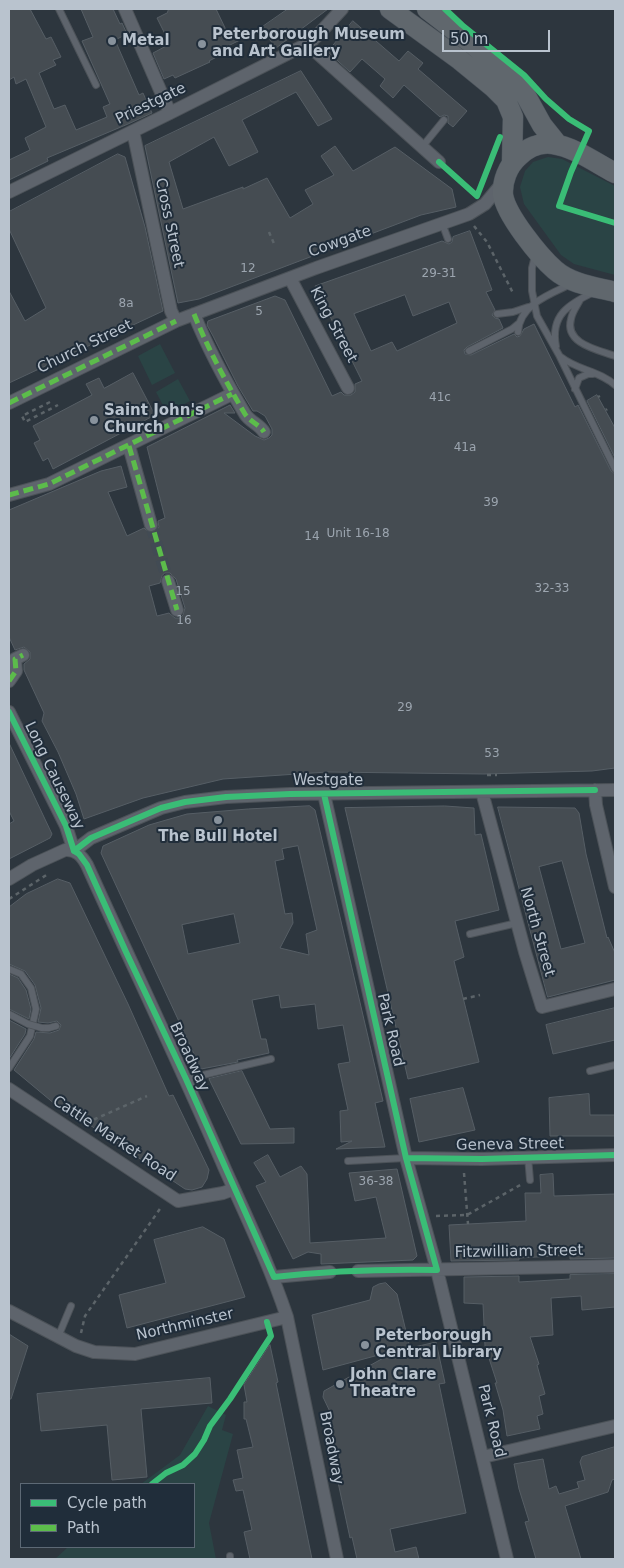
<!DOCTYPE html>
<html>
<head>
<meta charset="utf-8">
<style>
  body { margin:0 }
  #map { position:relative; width:624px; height:1568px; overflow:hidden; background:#2d363e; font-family:"DejaVu Sans",sans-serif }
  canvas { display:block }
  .frame { position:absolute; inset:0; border:10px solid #b9c3ce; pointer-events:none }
  .legend { position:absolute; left:20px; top:1483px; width:175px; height:65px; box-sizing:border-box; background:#202d3a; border:1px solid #5d6975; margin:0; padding:6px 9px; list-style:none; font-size:15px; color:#b9c3ce }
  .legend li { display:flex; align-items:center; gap:10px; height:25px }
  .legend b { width:25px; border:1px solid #5d6975 }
  .scale { position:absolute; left:442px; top:30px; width:108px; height:22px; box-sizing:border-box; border:2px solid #b9c3ce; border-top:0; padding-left:6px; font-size:15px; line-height:18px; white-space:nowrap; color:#b9c3ce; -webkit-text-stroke:4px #202d3a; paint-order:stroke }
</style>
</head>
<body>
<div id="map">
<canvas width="624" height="1568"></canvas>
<div class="frame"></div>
<ul class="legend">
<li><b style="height:6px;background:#3abd76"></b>Cycle path</li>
<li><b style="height:6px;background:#5cbc4b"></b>Path</li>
</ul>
<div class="scale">50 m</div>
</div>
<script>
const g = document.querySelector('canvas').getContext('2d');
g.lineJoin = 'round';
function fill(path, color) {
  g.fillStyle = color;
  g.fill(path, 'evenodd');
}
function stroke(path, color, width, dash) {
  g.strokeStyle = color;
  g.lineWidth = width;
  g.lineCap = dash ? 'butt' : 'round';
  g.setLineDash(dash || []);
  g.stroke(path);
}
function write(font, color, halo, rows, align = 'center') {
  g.font = font + ' "DejaVu Sans",sans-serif';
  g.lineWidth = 4;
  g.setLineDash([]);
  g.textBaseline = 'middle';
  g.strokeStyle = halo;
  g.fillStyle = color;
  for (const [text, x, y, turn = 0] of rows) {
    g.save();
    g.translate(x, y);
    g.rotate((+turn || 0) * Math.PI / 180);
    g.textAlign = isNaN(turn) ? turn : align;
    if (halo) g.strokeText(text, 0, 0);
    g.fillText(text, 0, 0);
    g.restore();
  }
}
fill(new Path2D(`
  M548 157 562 159 615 186V275L574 264 561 255 524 204 520 187 525 171 533 162Z
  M160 344 175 373 152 385 138 356Z
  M178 379 190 401 167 413 156 392Z
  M208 1406 226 1415 222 1430 233 1434 209 1523 216 1559H55L68 1547H194V1484H141L180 1455Z`), '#2a4445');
const building = new Path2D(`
  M9 9H30L46 39 51 37 61 57 53 60 56 65 39 73 54 109 65 105 76 130 107 117 103 107 110 104 82 41 93 37 81 9H113L120 24 122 23 127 34 115 40 139 95 143 93 152 113 128 124 47 158 48 161 9 180V160L30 150 25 138 46 127 26 79 16 84 14 77 9 80Z
  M169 9H216L227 32 238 26 244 38 226 47 228 51 209 61 210 62 175 78 173 75 164 79 153 53 170 44 157 18 167 13Z
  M288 9H328L276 48 261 28Z
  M353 21 399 61 408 51 423 63 418 69 467 111 453 127 448 123V116L444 115 440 117 404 85 393 98 380 86 385 79 362 59 350 72 328 52Z
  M301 71 332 119 318 126 296 92 242 120 258 152 229 166 214 137 169 162 183 209 243 187V189L267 178 290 218 313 204 305 190 334 175 321 156 335 146 353 171 395 147 452 189 456 207 421 215 199 299 178 303 145 146Z
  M118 154 125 157 145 227 163 311 9 383V291L25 321 46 308 9 229V212Z
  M470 231 492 290 486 292 495 310 492 315 495 318 499 319 503 328 467 347 464 350 465 354 471 355 514 334 517 337 520 336 524 329 534 324 575 407 578 405 611 471 615 474V768L592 771 484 774 327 772 223 779 143 798 84 819 76 794 58 752 42 721 44 713 24 670V664L30 659V652L24 647 15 650 9 637V510L101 471 121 466 127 487 108 492 127 536 144 528 149 533 156 531 159 527 158 521 165 518 147 447 230 405 235 413H224L255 436 264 440 269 438 272 435V429L265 416 257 411H253L238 386 213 336 207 325 208 321 275 296 285 300 332 396 341 392 344 395H351L355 392V384L362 381 315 286 442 241 449 244 452 242 453 237ZM405 295 413 316 449 302 457 323 397 351 392 342 371 351 354 314ZM165 573H170L176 579 185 608 183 615 180 618H175L169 613 157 616 149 586 160 583 162 576Z
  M133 373 155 415 53 469 48 458 43 461 34 443 40 440 33 426 92 395 86 384 99 378 104 388Z
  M597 395 615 428V458L587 401Z
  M9 743 52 834 50 838 9 859V824L14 821 9 811Z
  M310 806 315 810 383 1101 375 1103 385 1147 336 1149 352 1141 341 1142 340 1111 348 1110 338 1064 350 1062 343 1025 318 1029 315 1004 281 1008 279 995 252 1000 261 1039H266L269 1053 237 1060 238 1062 201 1069 101 853 103 846 149 825 187 814 248 809ZM298 846 317 930 306 934 309 955 280 948 293 923 292 913 285 914 275 861 284 859 282 849ZM234 914 240 943 188 954 182 925Z
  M445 806 474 808 475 835 481 834 499 910 455 921 464 957 454 961 479 1062 408 1079 345 808Z
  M498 807 575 808 579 813 586 854 607 938 608 937 615 953V980L548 997ZM562 861 585 943 561 949 539 867Z
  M58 879 70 883 128 1004 169 1096 173 1095 209 1170 207 1179 202 1187 192 1190 185 1189 81 1119 77 1110 68 1115 14 1070 34 1039 36 1032 50 1033 59 1030 61 1025 57 1021 48 1023 38 1022 41 1008 35 985 25 971 9 964V907L26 894Z
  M9 974 18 978 26 990 31 1009 29 1019 9 1009Z
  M615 1008V1040L553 1054 546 1025Z
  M9 1020 26 1029 25 1034 9 1059Z
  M242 1071 270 1129 294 1128V1143L241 1144 209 1079Z
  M463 1088 475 1130 419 1142 410 1099Z
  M589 1094 590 1115H615V1136H550L549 1098Z
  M268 1155 280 1177 301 1166 307 1174 310 1243 386 1238 376 1197 355 1201 349 1173 397 1169 417 1256 413 1260 321 1264V1254L308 1252 293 1259 256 1186 266 1182 254 1163Z
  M553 1174 554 1196 615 1194V1258L570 1259V1255L519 1258V1260L451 1261 449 1225 526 1221 525 1193H541L540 1175Z
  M203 1227 224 1239 245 1297 127 1328 119 1295 166 1283 154 1240Z
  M615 1274V1307L582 1310 581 1296 551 1298 553 1335 530 1337 539 1364 537 1365 545 1394 539 1396 543 1414 537 1416 540 1429 507 1436 503 1410 495 1383H497L485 1346 483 1304 464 1303V1277L519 1276V1282L570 1279V1275Z
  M386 1283 397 1294 410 1348 436 1342 445 1383 439 1384 466 1513 390 1529 395 1552 416 1547 419 1559H357L352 1537 350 1538 324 1417 332 1416 323 1397 324 1391 387 1356 386 1353 323 1370 312 1315 370 1300 373 1287 379 1284Z
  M9 1334 28 1346 11 1399H9Z
  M270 1345 278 1382 276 1383 312 1559H250L244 1532 252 1530 243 1490 236 1491 233 1480 243 1478 237 1450 253 1447 246 1419H244V1402H247L244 1385Z
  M210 1378 212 1403 141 1409 147 1477 112 1480 107 1425 41 1431 37 1394Z
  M615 1447V1479L612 1480 608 1492 565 1506 581 1559H536L525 1522 529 1521 519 1489 514 1464 543 1459 549 1489 556 1486 559 1494 579 1488 577 1482 585 1480 580 1462 582 1457Z`);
fill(building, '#454c52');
stroke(building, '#565e65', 1);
stroke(new Path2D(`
  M151 525 168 581`), '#424b54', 12, [12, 6]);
const lane = new Path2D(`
  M59 9 96 85
  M422 147 444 120
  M442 223 448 239
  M535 256 532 268V291L537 316 559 355 615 469
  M580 300C577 306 572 312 571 319 564 344 599 350 615 356
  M497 314 513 312 528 307
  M518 332C519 305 550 294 571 284
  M556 346C550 315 569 304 594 292
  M469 351 512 329 518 324
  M561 357C577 370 600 371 615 385
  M575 389 579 378 588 374H593
  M470 934 517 923
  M9 969 21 974 31 988 36 1009 30 1036 9 1068
  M9 1014 28 1024
  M42 1028H49L56 1026
  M590 1071 615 1065
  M186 1079 271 1059
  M528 1157 530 1180
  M348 1161 406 1158
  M58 1337 71 1306
  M230 1556V1559`);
const street = new Path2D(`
  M125 9 170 113
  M307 44 439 162
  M133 131 171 311 176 321
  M9 192 170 113 307 44 317 36 342 9
  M290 278 348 388
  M194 314C208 349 226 382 245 414 250 422 259 424 264 432
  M9 403 176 321 316 268 469 214 485 204 504 181
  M129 446 151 525
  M9 495 49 484 232 394
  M168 581 177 610
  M9 681 16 671 15 659 23 655
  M9 712 66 826 74 851
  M595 790 596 805 615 887
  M482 792 525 952 542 1007 615 989
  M324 794 406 1158 437 1270 507 1559
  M74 851 91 838 161 808 185 802 226 797 290 794 615 790
  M9 879 32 865 65 850C76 849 82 856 87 865 133 967 181 1067 225 1169 247 1218 270 1266 287 1317L337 1559
  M9 1089 178 1201 223 1193 234 1189
  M406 1158 482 1159 615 1155
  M358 1271 615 1266
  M274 1277 330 1272
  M9 1311 76 1346 94 1352 135 1354 287 1317
  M483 1457 615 1426`);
const primary = new Path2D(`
  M390 9 460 60 493 87 506 100 513 117 512 162
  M427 9 475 46 514 81 526 96 542 125 558 145
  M615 173C596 163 574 147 553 144 540 142 527 148 518 157 508 166 502 181 503 195 506 215 539 256 555 270 571 284 595 287 615 292`);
stroke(lane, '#4c5258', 8);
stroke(street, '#4c5258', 14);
stroke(primary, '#4b535b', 21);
stroke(new Path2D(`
  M474 226 487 242 513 293
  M269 232 275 246
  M598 397 600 396
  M50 402 22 416 25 422 58 405
  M606 410 607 409
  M614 425H615
  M487 775H497
  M9 899 48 874
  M463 999 480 995
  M89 1126 95 1119 147 1096
  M464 1173 468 1224
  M436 1216 467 1215 522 1184
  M81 1333 85 1316 162 1206`), '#5c6469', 2.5, [4, 4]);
stroke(lane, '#5e646c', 6);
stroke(street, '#5e646c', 12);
stroke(primary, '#60676d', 20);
const laneBridge = new Path2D(`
  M28 1024 42 1028`);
stroke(laneBridge, '#4c5258', 8, []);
stroke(laneBridge, '#5e646c', 6);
stroke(new Path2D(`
  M194 314C208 349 226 382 245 414 250 422 259 424 264 432
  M9 403 176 321
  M129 446 177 610
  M9 495 49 484 232 394
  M9 681 16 671 15 659 23 655`), '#5cbc4b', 5, [10, 5]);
stroke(new Path2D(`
  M445 9 462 25 524 75 546 99 569 119 589 131 571 172 559 206 615 223
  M439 162 477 196 500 137
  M9 712 66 826 74 851
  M74 851 79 854 87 865 126 952 186 1079 274 1277C328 1271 382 1269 437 1270L406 1158 324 794
  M74 851 91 838 161 808 185 802 226 797 290 794 595 790
  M406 1158 482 1159 615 1155
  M152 1484 166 1473 183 1465 195 1454 204 1440 210 1426 230 1399 271 1336 267 1322`), '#3abd76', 6);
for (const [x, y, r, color] of [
  [112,41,5,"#88929c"],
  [202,44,5,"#88929c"],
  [94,420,5,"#88929c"],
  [218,820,5,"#88929c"],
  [365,1345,5,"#88929c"],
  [340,1384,5,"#88929c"]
]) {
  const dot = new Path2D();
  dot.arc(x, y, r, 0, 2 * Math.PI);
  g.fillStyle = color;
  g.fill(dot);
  stroke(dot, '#202d3a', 2);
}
write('12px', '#9ca5af', null, [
  ["12",248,269],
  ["29-31",439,274],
  ["8a",126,304],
  ["5",259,312],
  ["41c",440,398],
  ["41a",465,448],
  ["39",491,503],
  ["Unit 16-18",358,534],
  ["14",312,537],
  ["32-33",552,589],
  ["15",183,592],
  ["16",184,621],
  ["29",405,708],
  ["53",492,754],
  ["36-38",376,1182]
]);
write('bold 15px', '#b9c3ce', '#202d3a', [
  ["Peterborough Museum",212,35],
  ["and Art Gallery",212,52],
  ["Metal",122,41],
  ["Saint John's",104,411],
  ["Church",104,428],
  ["The Bull Hotel",218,837,"center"],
  ["Peterborough",375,1336],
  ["Central Library",375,1353],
  ["John Clare",350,1375],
  ["Theatre",350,1392]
], 'left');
write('15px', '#b9c3ce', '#202d3a', [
  ["Priestgate",151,104,-26],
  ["Cross Street",169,223,78],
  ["Cowgate",340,242,-20],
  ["King Street",333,325,62],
  ["Church Street",85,347,-26],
  ["Long Causeway",54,776,64],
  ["Westgate",328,781],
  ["North Street",537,932,74],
  ["Park Road",390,1030,77],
  ["Broadway",189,1057,65],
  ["Cattle Market Road",114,1139,33],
  ["Geneva Street",510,1145,-1],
  ["Fitzwilliam Street",519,1252,-1],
  ["Northminster",185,1325,-13],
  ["Park Road",491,1421,76],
  ["Broadway",331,1448,79]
]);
</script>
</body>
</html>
